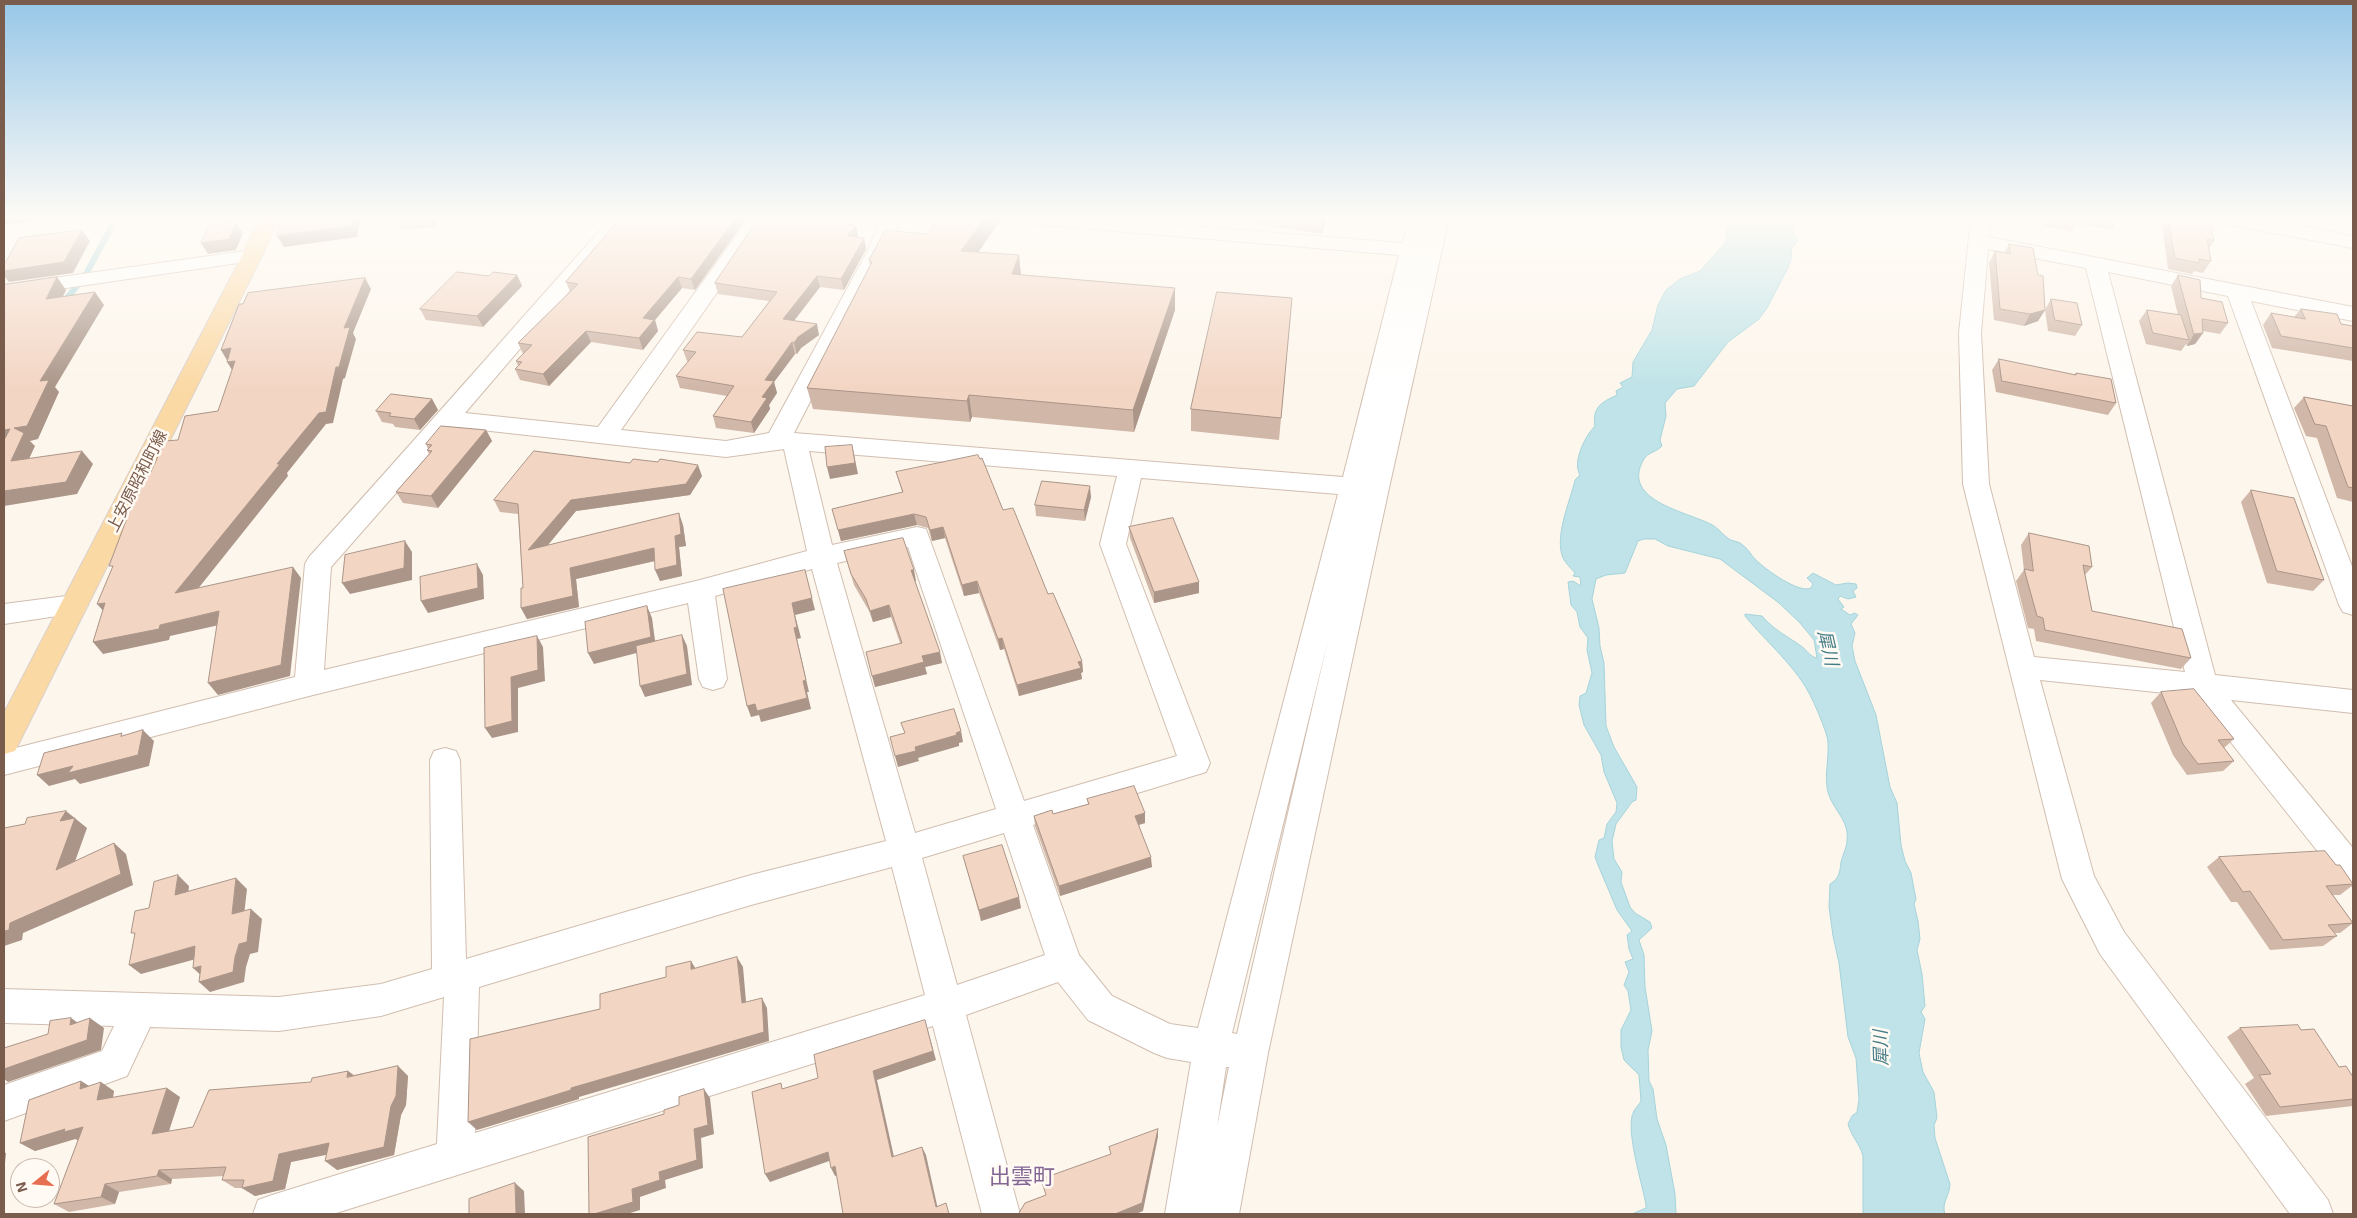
<!DOCTYPE html>
<html>
<head>
<meta charset="utf-8">
<style>
  body { margin:0 }
  #map { position:relative; width:2357px; height:1218px; overflow:hidden; background:#fdf6ec; font-family:"Exo 2",sans-serif }
  canvas { display:block }
  .frame { position:absolute; inset:0; border:5px solid #7a5c4d; pointer-events:none }
  .north { position:absolute; left:10px; top:1158px; width:50px; height:50px; box-sizing:border-box; background:#fffaf3; border:1px solid #cabbb1; border-radius:50%; rotate:253deg; font-size:14px; font-weight:700; line-height:20px; text-align:center; color:#7a5c4d }
  .north::after { content:''; display:block; margin:auto; width:18px; height:22px; background:#e76f51; clip-path:polygon(50% 0,100% 100%,50% 72%,0 100%) }
</style>
</head>
<body>
<div id="map">
<canvas width="2357" height="1218"></canvas>
<div class="frame"></div>
<div class="north">N</div>
</div>
<script>
const g = document.querySelector('canvas').getContext('2d');
g.lineJoin = 'round';
function fill(path, color) {
  g.fillStyle = color;
  g.fill(path, 'evenodd');
}
function stroke(path, color, width, dash) {
  g.strokeStyle = color;
  g.lineWidth = width;
  g.lineCap = dash ? 'butt' : 'round';
  g.setLineDash(dash || []);
  g.stroke(path);
}
function write(font, color, halo, rows, align = 'center') {
  g.font = font + ' "Exo 2","Noto Sans JP",sans-serif';
  g.lineWidth = 5;
  g.setLineDash([]);
  g.textBaseline = 'middle';
  g.strokeStyle = halo;
  g.fillStyle = color;
  for (const [text, x, y, turn = 0] of rows) {
    g.save();
    g.translate(x, y);
    g.rotate((+turn || 0) * Math.PI / 180);
    g.textAlign = isNaN(turn) ? turn : align;
    if (halo) g.strokeText(text, 0, 0);
    g.fillText(text, 0, 0);
    g.restore();
  }
}
const water = new Path2D(`
  M1736 218H1792L1793 234 1798 241 1791 249 1792 257 1788 268 1767 308 1759 319 1728 342 1694 386 1677 389 1665 403 1666 416 1660 440 1662 446C1657 452 1648 452 1644 459 1618 502 1694 513 1714 526 1720 530 1723 535 1729 539 1732 541 1736 541 1740 543 1747 547 1750 554 1756 560 1765 569 1799 594 1811 588L1813 584 1807 578 1813 573 1836 585 1848 583 1856 584 1857 588 1853 591 1856 597 1848 599 1840 596 1838 599 1844 607 1841 609 1850 615 1855 613 1858 615 1851 624 1855 633 1852 646 1855 661 1876 715 1890 787 1897 803 1901 845 1905 861 1911 873 1916 899 1914 904 1918 921 1920 939 1917 950 1922 974 1925 1006 1921 1012 1925 1019 1919 1053 1923 1072 1934 1092 1937 1118 1934 1125 1935 1138 1950 1184C1950 1195 1941 1203 1945 1214H1863V1156C1860 1144 1851 1136 1848 1124L1852 1116 1857 1112 1859 1100 1856 1058 1848 1037 1839 963 1833 936 1829 907 1830 884C1839 879 1840 872 1841 862 1843 854 1847 847 1847 840 1850 819 1829 807 1827 787 1825 773 1829 757 1828 742 1828 735 1816 707 1812 699 1798 668 1766 642 1745 616V614L1762 616C1774 630 1787 636 1801 646 1807 650 1810 657 1817 658L1814 640 1800 623 1779 603 1720 559 1668 546 1655 539H1644L1638 541 1625 573 1606 575 1596 579 1592 599 1599 628 1600 646 1604 663 1606 726 1614 747 1637 787 1636 800 1632 802 1616 824 1612 841 1614 859 1622 872 1621 882 1630 907 1635 913 1650 922 1652 928 1639 940 1644 955 1645 987 1652 1031 1648 1050 1649 1081 1653 1089 1657 1119 1666 1145 1675 1194 1676 1214H1632L1646 1208V1205C1643 1186 1624 1127 1634 1111 1636 1107 1639 1105 1641 1101L1639 1075 1624 1060 1621 1047V1030L1631 1010 1628 991 1624 985 1629 972 1625 962 1633 959 1629 949 1627 935 1632 931 1617 910 1598 865 1595 857 1599 840 1604 838 1607 824 1616 812 1617 803 1604 772 1601 755 1584 725 1579 705 1580 696 1586 693 1592 673 1587 650 1588 638 1580 627 1577 612 1571 605 1568 582 1573 581 1581 586 1580 577 1573 576 1575 573C1571 568 1566 564 1563 558 1554 536 1570 502 1575 480L1580 475C1572 462 1585 436 1595 426 1592 407 1602 402 1617 395L1616 391 1623 387 1620 383 1632 377 1633 362 1652 330 1658 305 1666 290 1680 279 1700 271 1726 242 1727 229Z`);
fill(water, '#bfe3e8');
stroke(water, '#a5d3da', 1);
stroke(new Path2D(`
  M63 303 85 276 116 218`), '#a5d3da', 6);
const minor = new Path2D(`
  M611 218H632L465 413 598 427 749 218H769L621 430 726 441 769 433 868 250 881 218H901L888 250 794 433 1343 477 1399 255 1032 224 1025 222 1022 218H1089L1403 243 1409 218H1449L1389 488 1268 1053 1239 1214H1165L1191 1062 1167 1058 1154 1053 1088 1020 1058 982 966 1015 1020 1214H982L933 1026 333 1214H253L258 1200 272 1195 437 1144 444 997 381 1016 279 1031 150 1027 127 1076 4 1121V1085L102 1051 114 1026 4 1023V989L279 997 381 984 432 969 430 760 434 751 445 748 456 751 460 760 466 959 751 875 886 841 812 569 715 596 727 679 723 687 713 690 703 687 699 679 688 603 309 696 4 775V751L295 677 305 564 309 557C411 445 510 331 611 218ZM454 427 726 457 784 449 807 551 700 580 324 670 331 567ZM809 451 1117 476 1100 544 1177 756 1024 801 926 529 917 527 832 545ZM1141 478 1338 494 1198 1028 1170 1024 1112 996 1079 955 1033 825 1206 772 1210 763 1126 544ZM908 547 996 809 915 833 837 563ZM1328 640 1237 1034 1232 1033ZM1004 833 1045 955 957 985 922 858ZM892 867 925 995 475 1133 479 987 751 905ZM1226 1067H1229L1217 1127Z
  M1971 218H1991L1989 237 2353 307V321L2251 301 2353 569V615L2343 612 2339 605 2228 296 2108 272 2215 675 2353 690V713L2231 700 2353 848V886L2342 882 2194 696 2040 680 2094 876 2124 932 2328 1200 2333 1214H2290L2100 954 2062 879 1963 484 1959 333ZM1988 249 2086 268 2185 672 2034 657 1989 484 1981 333Z
  M2216 218H2258L2353 236V248L2226 224 2219 222Z
  M252 250 259 252 262 256 259 260 4 297V285Z
  M74 595 84 598 88 605 84 612 4 624V604Z`);
const major = new Path2D(`
  M259 218H279L262 256 15 751 4 754V713L242 256Z`);
stroke(minor, '#d1beb0', 2);
stroke(major, '#dad1cd', 2);
fill(minor, '#fff');
fill(major, '#fbd9a5');
fill(new Path2D(`
  M396 218H437L434 227 401 230Z
  M563 218H609L604 223 563 219Z
  M621 218H747L695 290 682 288 655 320 658 331 643 350 591 342 549 386 520 380 515 369 518 366 516 361 523 354 518 343 570 292 566 282Z
  M759 218H838L835 222 856 226 858 237 864 238 866 249 844 290 820 287 794 321 819 335 801 348 797 354H795L774 382 777 393 769 405 770 409 754 433 716 428 713 416 727 396 680 388 676 376 688 362 687 361 683 350 742 337 769 301 718 294 715 283Z
  M940 218H1002L978 252 1019 255 1021 275 1175 288V310L1134 432 972 417 970 422 813 409 807 388 870 266 869 260 927 234Z
  M1254 218H1326L1322 234 1254 224Z
  M2043 218H2119V219L2112 230 2084 225 2082 227 2075 226 2072 232 2043 226Z
  M2166 218H2202L2214 241 2209 249 2211 261 2203 273 2194 271 2192 274 2168 269 2162 225Z
  M2009 244 2038 275 2045 310 2051 299 2082 325 2075 336 2048 331 2045 310 2038 321 2024 326 1994 320 1989 263 1995 251 2004 253Z
  M517 275 522 286 483 327 426 320 420 309 489 276Z
  M2178 275 2228 323 2220 334 2203 331V333L2195 344 2187 346 2186 344 2181 351 2146 344 2139 321 2147 310 2178 315 2171 286Z
  M2301 309 2341 324 2353 326V361L2272 348 2263 325 2271 313 2294 317Z
  M1290 320 1279 440 1191 431V409Z
  M1999 359 2074 375 2076 373 2116 403 2108 415 1996 392 1992 370Z
  M2304 397 2353 406V502L2337 498 2317 438 2306 436 2294 408Z
  M432 399 438 410 420 430 395 427 393 424 382 422 376 411Z
  M486 430 492 441 438 508 403 503 396 492 429 454 427 450 428 449 426 444Z
  M896 472 1003 510 1048 594 1082 661 1083 672 1081 673 1082 679 1019 696 1004 649 1000 650 979 593 964 596 945 538 932 541 928 528 917 525 841 541 832 509 902 492Z
  M702 476 690 495 576 511 547 546 683 525 686 546 679 547 682 576 660 581 655 561 576 579 579 607 527 619 521 608 523 588 518 514 500 512 494 500Z
  M2251 490 2324 580 2313 591 2267 583 2241 502Z
  M1091 497 1085 521 1036 516 1035 505Z
  M1129 527 1199 582V593L1154 603 1130 538Z
  M2029 533 2092 567 2085 575 2092 611 2191 658 2181 669 2036 641 2034 629 2028 628 2016 581 2024 570 2021 545Z
  M844 551 916 581H915L942 663 925 667 927 674 875 687 900 643 891 617 873 622 869 611 854 585Z
  M2161 692 2234 739 2224 748 2234 761 2223 771 2187 775 2173 755 2151 703Z
  M1087 799 1145 813V823L1139 825 1152 867 1060 896 1035 826 1034 816 1053 814 1088 804Z
  M963 856 1021 908 981 921Z
  M2219 857 2336 865 2353 885 2340 895H2333L2353 923 2340 933H2334L2337 936 2323 946 2270 950 2237 902H2231L2207 867Z
  M2240 1028 2301 1030 2339 1067 2353 1077V1106L2266 1116 2245 1084 2254 1078 2227 1037Z
  M398 1066 408 1076 406 1105 401 1115 394 1155 337 1170 327 1154 291 1162 285 1189 255 1196 242 1188H235L222 1180 224 1176 172 1179 171 1184 119 1192 115 1204 69 1212 54 1204 78 1140 75 1139 35 1151 20 1143 81 1081 89 1086 114 1091 113 1097H180L169 1131 193 1127 311 1082 348 1071 354 1075Z`), '#d1b7a8');
fill(new Path2D(`
  M4 218H46V219L4 225Z
  M353 218H361L357 237 284 247 277 236Z
  M430 218H437L434 227Z
  M602 218H609L604 223Z
  M736 218H747L695 290 691 279Z
  M827 218H838L828 231 826 220Z
  M985 218H1002L964 273 961 251Z
  M1323 218H1326L1322 234Z
  M236 222 243 233 236 250 208 254 201 243Z
  M856 226 858 237 850 247 847 236Z
  M82 230 90 241 73 273 9 282 4 276V271Z
  M864 238 866 249 844 290 841 279Z
  M1019 255 1021 276 1012 274Z
  M517 275 522 286 483 327 477 316Z
  M817 276 820 287 786 331 783 319Z
  M57 277 66 290 56 312 46 299Z
  M678 277 682 288 655 320 658 331 643 350 639 338 643 318Z
  M365 278 371 289 353 333 356 339 345 378 343 379 333 423 326 424 287 473 288 476 185 605 175 593 277 464 344 328Z
  M1175 288V310L1134 432 1133 410Z
  M95 292 104 305 55 387 59 392 38 439 30 441 35 446 22 474 11 461 4 445V430L40 381Z
  M2045 310 2038 321 2024 326 2030 314Z
  M817 324 819 335 801 348 797 354 794 343 798 337Z
  M586 331 591 342 549 386 543 374Z
  M2203 333 2195 344 2187 346 2194 334Z
  M792 342 795 354 774 382 777 393 769 405 770 409 754 433 751 422 762 397 765 380Z
  M231 348 228 362 221 350Z
  M235 361 234 373 227 362Z
  M969 395 972 417 970 422 967 401Z
  M432 399 438 410 420 430 414 419Z
  M486 430 492 441 438 508 431 496Z
  M852 445 858 474 830 479 827 467Z
  M82 451 93 464 77 494 4 506V491Z
  M698 465 702 476 690 495 576 511 534 562 528 550 571 500Z
  M1090 486 1091 497 1085 521 1084 510Z
  M679 513 683 525 686 546 679 547 682 576 660 581 655 570 675 536Z
  M914 514 917 525 841 541 838 530Z
  M943 527 945 538 932 541 930 530Z
  M405 541 412 552V580L350 594 342 583Z
  M654 548 659 560 576 579 579 607 527 619 521 608 570 568Z
  M477 564 483 575 484 599 428 613 421 601Z
  M293 567 301 578 290 676 218 695 208 683Z
  M805 570 815 610 795 615 801 638 797 639 809 692H807L811 709 761 722 759 715 751 717 747 706 803 681 794 628 792 603Z
  M911 570H914L916 581 913 582Z
  M977 581 979 593 964 596 962 585Z
  M1199 582V593L1154 603V592Z
  M105 603 107 615 97 604Z
  M889 605 891 617 873 622 870 611Z
  M647 606 652 618 656 648 594 664 588 653Z
  M219 611 228 623 170 636 169 640 103 654 93 642 160 625Z
  M682 635 687 646 692 685 645 697 640 686Z
  M537 636 543 647 545 681 518 688V732L492 738 485 728 511 677Z
  M1002 638 1004 649 1000 650 998 639Z
  M940 652 942 663 925 667 927 674 875 687 872 676 922 656Z
  M1082 661 1083 672 1081 673 1082 679 1019 696 1017 685Z
  M143 730 154 741 149 766 80 784 75 779 49 786 37 775Z
  M961 731 963 742 959 743V746L918 758 919 761 898 767 895 756 915 747Z
  M66 811 87 828 68 881 56 870 60 821Z
  M1145 813V823L1135 826V816Z
  M114 843 126 854 133 885 23 933 22 940 4 946V931L10 923Z
  M1151 857 1152 867 1060 896 1059 886Z
  M178 875 189 886 187 905 175 895Z
  M236 878 247 889 243 924 232 914Z
  M1019 897 1021 908 981 921 979 910Z
  M251 909 262 919 258 952 250 954 246 967 244 982 210 992 199 982 235 957Z
  M195 946 207 956 141 974 129 965Z
  M737 957 743 967 747 1013 742 1003Z
  M691 961 697 971 691 969Z
  M201 966 204 978 193 968Z
  M762 998 767 1008 769 1041 579 1097V1099L477 1130 468 1122 571 1088Z
  M71 1018 84 1027 70 1025Z
  M90 1018 104 1028 101 1050 8 1082 4 1079V1069Z
  M925 1020 936 1060 877 1080 896 1166 892 1157 873 1071Z
  M398 1066 408 1076 406 1105 401 1115 394 1155 337 1170 325 1161 391 1106Z
  M348 1071 359 1080 347 1077Z
  M81 1081 95 1090 80 1089Z
  M101 1082 114 1091 111 1108 97 1100Z
  M167 1088 180 1097 165 1143 152 1134Z
  M704 1089 710 1098 714 1134 701 1138 703 1168 665 1180 666 1188 640 1197V1210L627 1214H594L659 1172 694 1129Z
  M83 1127 78 1140 75 1139 35 1151 20 1143 65 1129Z
  M1158 1129V1137L1143 1211 1136 1214H1115Z
  M329 1143 340 1152 291 1162 285 1189 255 1196 242 1188 279 1154Z
  M922 1147 926 1155 939 1214 936 1207Z
  M4 1152 6 1153 4 1173Z
  M828 1152 832 1160 770 1182 765 1174Z
  M835 1166 839 1174 835 1176 831 1168Z
  M159 1170 172 1179 171 1184 157 1176Z
  M515 1183 524 1191 525 1214H516Z
  M105 1184 119 1192 115 1204 101 1197Z`), '#aa9588');
const building = new Path2D(`
  M282 218H353L351 226 277 236Z
  M621 218H736L691 279 678 277 643 318 654 320 639 338 586 331 543 374 515 369 522 362 516 361 532 345 518 343 578 284 566 282Z
  M759 218H827L826 220 856 226 847 236 864 238 841 279 817 276 783 319 817 324 798 337 794 343 792 342 765 380 774 381 762 397 767 398 751 422 713 416 734 386 676 376 696 352 683 350 697 332 742 337 777 292 715 283Z
  M940 218H985L961 251 1019 255 1012 274 1175 288 1133 410 969 395 967 401 807 388 872 262 869 260 885 230 927 234Z
  M2064 218H2078V221Z
  M2169 218H2202L2211 223 2214 241 2207 239 2211 261 2199 259V263L2175 258Z
  M236 222 229 239 201 243 208 226Z
  M82 230 64 262 4 271V265L19 238Z
  M2009 244 2033 248 2038 275 2043 276 2045 310 2030 314 2000 309 1995 251 2010 254Z
  M457 272 489 276 493 272 517 275 477 316 420 309Z
  M2178 275 2200 280 2201 298 2222 302 2228 323 2202 319 2203 333 2194 334Z
  M57 277 46 299 95 292 40 381 49 380 27 426 14 428 24 433 11 461 82 451 66 482 4 491V440L10 429 4 430V285Z
  M365 278 344 328 350 327 339 367H336L326 412 319 413 277 464H280L175 593 293 567 281 665 208 683 219 611 160 625 159 629 93 642 105 603 97 604 113 566H109L127 518H124L144 475 150 474 165 441 178 440 185 416 218 411 235 361 227 362 231 348 221 350 239 304H243L248 293Z
  M1217 292 1292 298 1281 418 1191 409Z
  M2051 299 2077 303 2082 325 2055 320Z
  M2301 309 2337 314 2341 324 2353 326V348L2281 336 2271 313 2305 319Z
  M2147 310 2181 315 2189 340 2153 333Z
  M1999 359 2076 375V373L2111 379 2116 403 2002 381Z
  M391 394 432 399 414 419 389 416 391 413 376 411Z
  M2304 397 2353 406V488L2348 487 2326 426 2315 424Z
  M441 426 486 430 431 496 396 492 432 451 427 450 432 445 426 444Z
  M852 445 855 463 827 467 825 447Z
  M534 451 630 463 633 459 658 462 660 459 698 465 686 484 571 500 528 550 679 513 681 534 675 536 677 565 655 570 654 548 570 568 573 596 521 608V588H523L518 504 494 500Z
  M978 455 980 459 982 458 1003 510 1013 508 1048 594 1053 593 1069 630 1082 661 1078 662 1081 668 1017 685 1002 638 998 639 977 581 962 585 943 527 930 530 926 517 914 514 838 530 832 509 903 492 896 472Z
  M1042 481 1090 486 1084 510 1035 505Z
  M2251 490 2294 498 2324 580 2277 571Z
  M1173 518 1199 582 1154 592 1129 527Z
  M2029 533 2089 546 2092 567 2083 565 2092 611 2182 629 2191 658 2045 630 2043 618 2037 616 2024 569 2033 571Z
  M903 538 914 570H911L940 652 922 656 924 662 872 676 866 652 902 643 889 605 870 611 866 599 851 574 844 551Z
  M405 541 404 568 342 583 345 555Z
  M477 564 478 588 421 601 420 577Z
  M805 570 812 598 792 603 797 627 794 628 806 680 803 681 807 698 757 711 755 704 747 706 723 589Z
  M647 606 651 637 588 653 585 622Z
  M682 635 687 674 640 686 636 646Z
  M537 636 538 670 511 677 512 721 485 728 484 648Z
  M2194 689 2234 739 2218 740 2234 761 2198 764 2183 744 2161 692Z
  M954 709 961 731 956 733 957 735 915 747 916 751 895 756 890 737 905 733 901 723Z
  M143 730 138 755 68 773 73 766 37 775 44 753 122 733 121 736Z
  M1134 786 1145 813 1135 816 1151 857 1059 886 1034 816 1052 810 1053 814 1089 804 1087 799Z
  M66 811 60 821 75 818 56 870 114 843 121 874 10 923 9 930 4 931V828L25 824 27 818Z
  M1002 845 1019 897 979 910 963 856Z
  M2325 851 2336 865H2340L2353 884 2326 886 2353 923 2328 925 2337 936 2283 940 2250 891 2243 892 2219 857Z
  M178 875 175 895 236 878 232 914 251 909 247 942 239 944 235 957 233 972 199 982 201 966 193 968 195 946 129 965 135 933H131L135 911 149 908 154 882Z
  M737 957 742 1003 762 998 764 1032 571 1088V1090L468 1122 470 1039 600 1009V994L666 977V967L691 961V969Z
  M71 1018 70 1025 90 1018 87 1040 4 1069V1048L48 1034 50 1021Z
  M925 1020 933 1051 873 1071 892 1157 922 1147 936 1207 946 1203 949 1214H843L835 1166 831 1168 828 1152 765 1174 752 1092 781 1083 782 1089 818 1078 814 1055Z
  M2298 1025 2301 1030 2314 1029 2339 1067 2346 1066 2353 1077V1099L2280 1107 2259 1075 2271 1074 2240 1028Z
  M398 1066 396 1096 391 1106 384 1147 325 1161 329 1143 279 1154 273 1181 242 1188 244 1180H222L226 1167 159 1170 157 1176 105 1184 101 1197 54 1204 83 1127 64 1132 65 1129 20 1143 29 1100 81 1081 80 1089 101 1082 97 1100 167 1088 152 1134 193 1127 209 1090 311 1082 312 1078 348 1071 347 1077Z
  M704 1089 708 1125 694 1129 697 1160 659 1172 660 1180 632 1189 633 1202 594 1214H589L588 1137 664 1114V1110L679 1105V1097Z
  M1158 1129 1142 1203 1115 1214H1019V1213L1025 1203 1046 1195 1041 1179 1111 1154 1109 1147Z
  M515 1183 516 1214H469V1199Z`);
fill(building, '#f3d5c3');
stroke(building, '#aa9588', 1);
const sky = g.createLinearGradient(0, 0, 0, 389);
sky.addColorStop(0, '#97c7e8');
sky.addColorStop(0.56, '#fefbf6');
sky.addColorStop(1, '#fefbf600');
g.fillStyle = sky;
g.fillRect(0, 0, 2357, 389);
write('16px', '#7a5c4d', '#fffaf3', [
  ["上安原昭和町線",137,481,-63]
]);
write('italic 18px', '#437c86', '#fffaf3', [
  ["犀川",1828,648,77],
  ["犀川",1881,1048,-92]
]);
write('22px', '#846695', '#fffaf3', [
  ["出雲町",1022,1177]
]);
</script>
</body>
</html>
